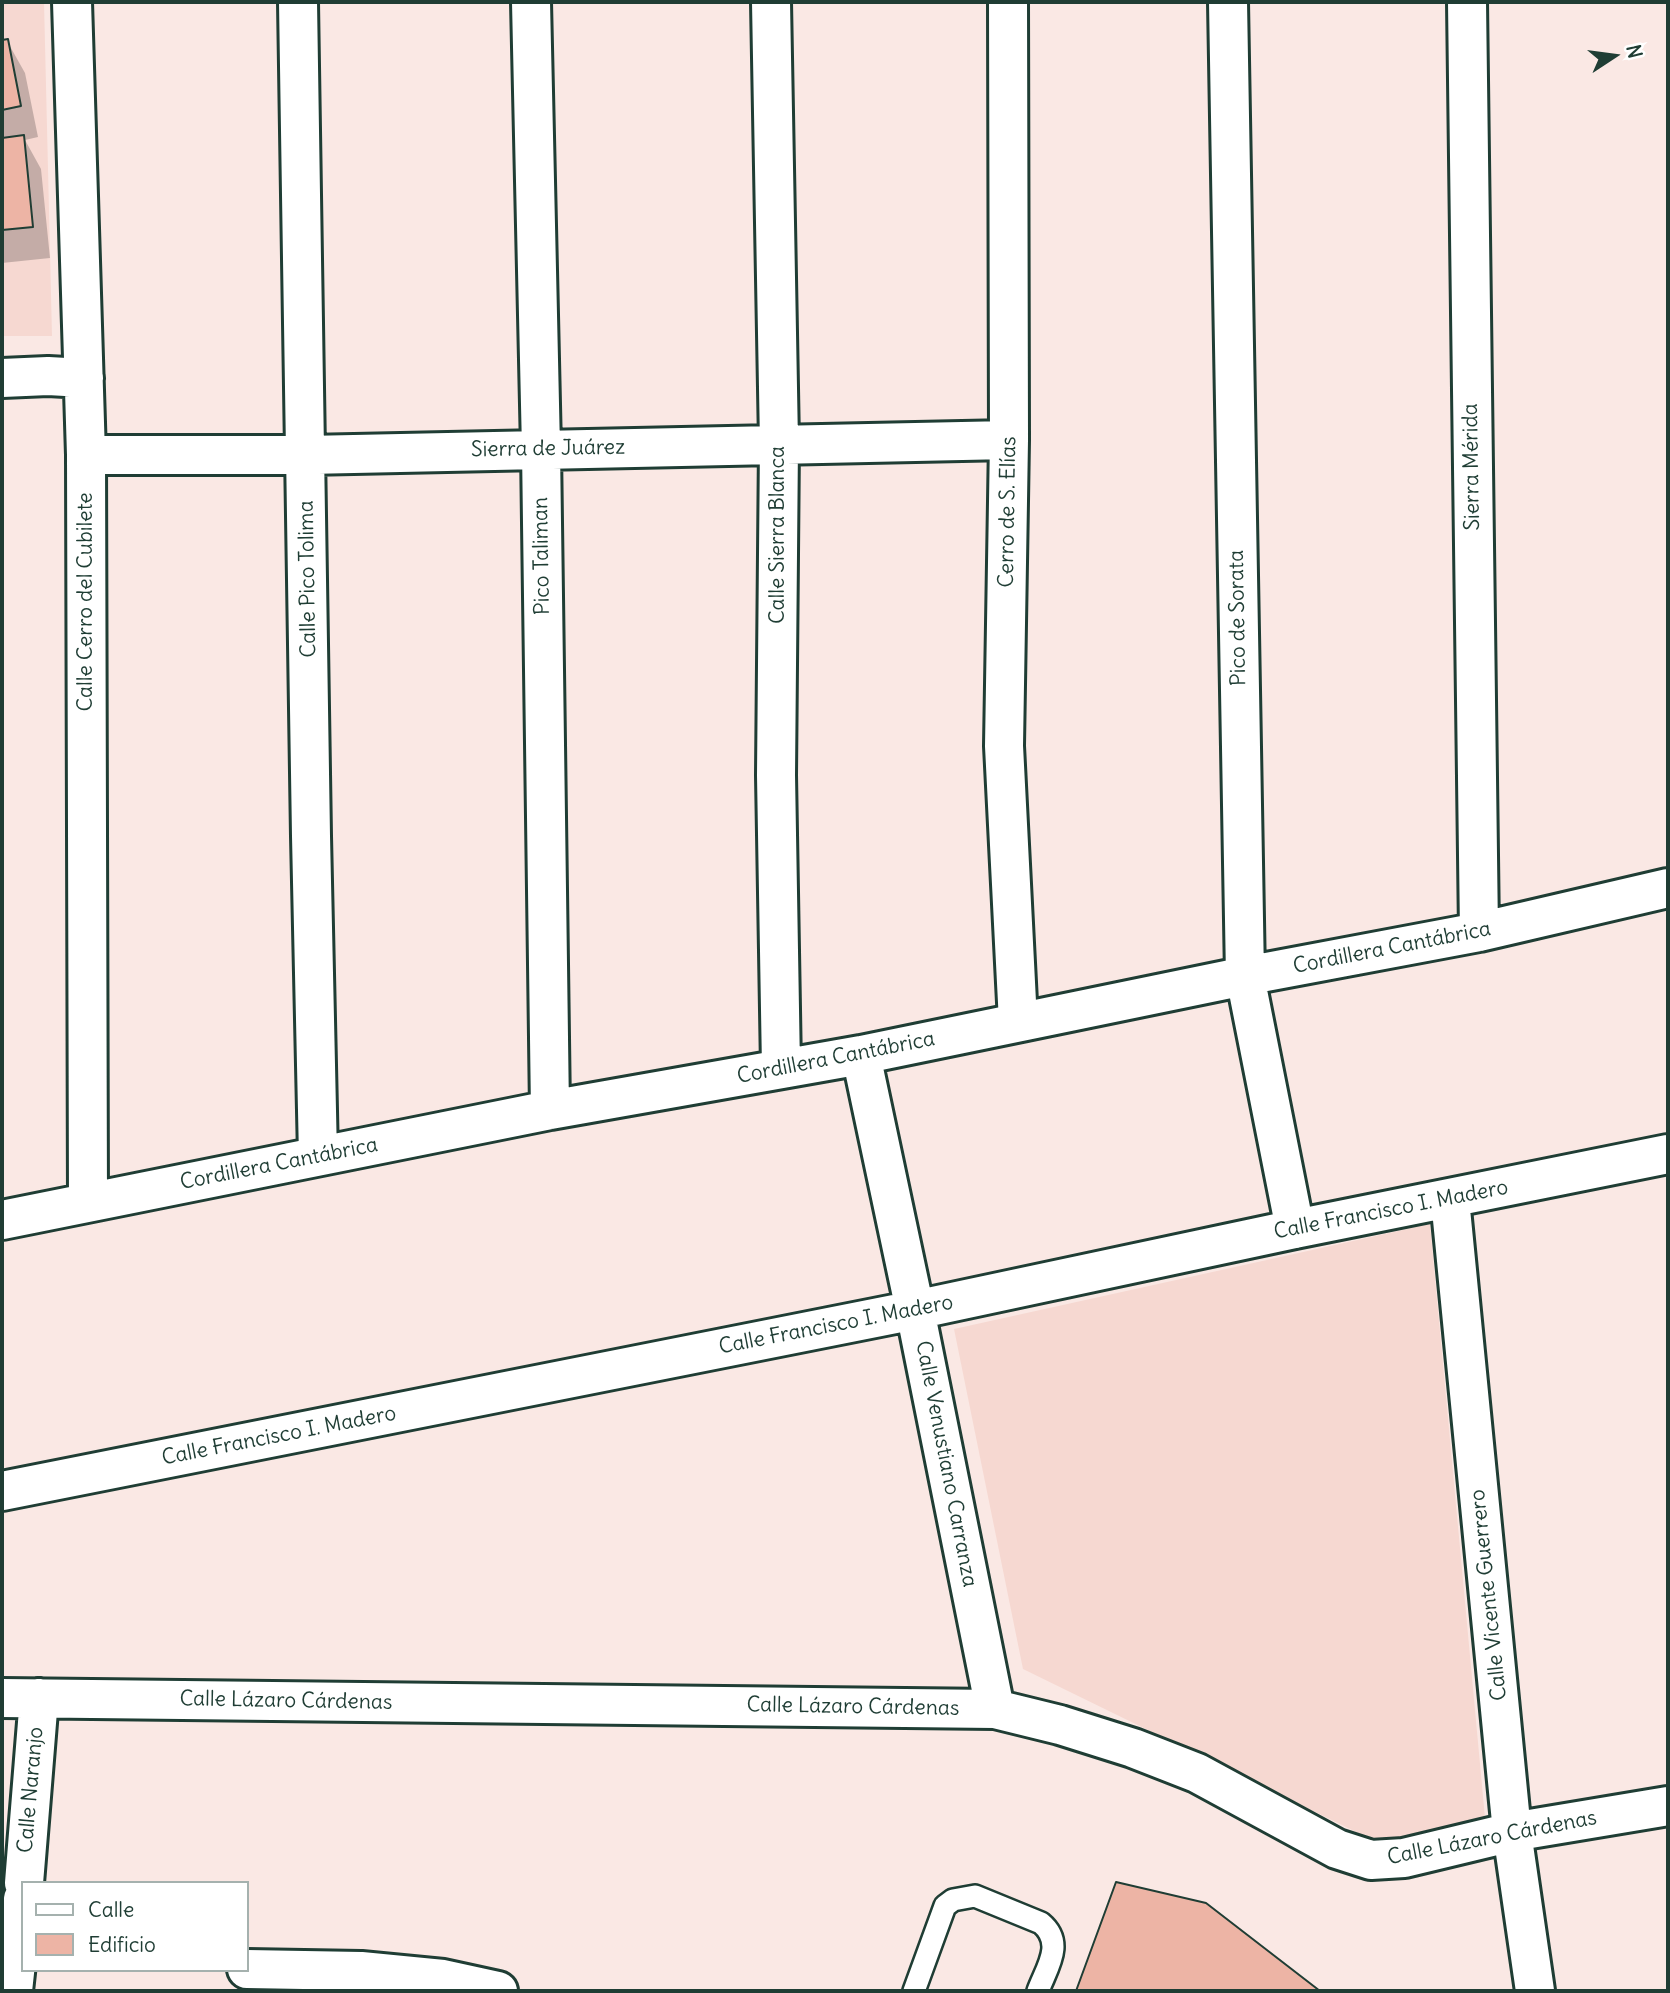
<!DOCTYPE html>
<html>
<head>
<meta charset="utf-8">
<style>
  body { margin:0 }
  #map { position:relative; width:1670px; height:1993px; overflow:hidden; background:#fae8e4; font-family:Delius,sans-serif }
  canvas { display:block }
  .frame { position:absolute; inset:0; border:4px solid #1f3d34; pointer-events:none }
  .legend { position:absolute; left:21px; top:1881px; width:228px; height:91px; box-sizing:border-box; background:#fff; border:2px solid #a5b1ae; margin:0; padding:9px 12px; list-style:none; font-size:21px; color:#1f3d34 }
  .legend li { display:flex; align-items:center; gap:14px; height:35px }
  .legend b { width:35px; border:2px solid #a5b1ae }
  .north { position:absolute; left:1579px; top:21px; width:70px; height:70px; -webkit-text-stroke:5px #fff; paint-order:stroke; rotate:77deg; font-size:19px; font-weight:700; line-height:28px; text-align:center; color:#1f3d34 }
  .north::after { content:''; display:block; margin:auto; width:24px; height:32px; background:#1f3d34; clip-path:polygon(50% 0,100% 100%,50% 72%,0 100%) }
</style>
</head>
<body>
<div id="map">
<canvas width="1670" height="1993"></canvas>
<div class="frame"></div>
<ul class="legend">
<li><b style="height:9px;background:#fff"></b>Calle</li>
<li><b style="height:19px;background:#edb4a5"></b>Edificio</li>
</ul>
<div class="north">N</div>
</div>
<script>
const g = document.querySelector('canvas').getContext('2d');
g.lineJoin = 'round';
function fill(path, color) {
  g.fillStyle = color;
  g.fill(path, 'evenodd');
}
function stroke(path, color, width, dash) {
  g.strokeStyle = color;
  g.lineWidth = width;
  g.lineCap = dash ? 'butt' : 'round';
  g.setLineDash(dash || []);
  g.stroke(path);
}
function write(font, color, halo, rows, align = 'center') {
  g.font = font + ' Delius,sans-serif';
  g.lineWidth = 6;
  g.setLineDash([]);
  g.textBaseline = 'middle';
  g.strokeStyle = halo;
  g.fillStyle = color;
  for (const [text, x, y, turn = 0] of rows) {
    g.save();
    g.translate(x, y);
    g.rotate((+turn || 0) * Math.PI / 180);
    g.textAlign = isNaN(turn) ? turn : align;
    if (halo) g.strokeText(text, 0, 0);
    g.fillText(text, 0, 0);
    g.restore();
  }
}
fill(new Path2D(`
  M2 2H44L52 336H2Z
  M1430 1224 1485 1818 1393 1850 1023 1669 954 1329Z`), '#f6d8d1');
fill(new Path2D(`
  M7 41 25 73 38 137 25 140 41 169 50 258 2 263V42Z
  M1117 1884 1205 1905 1318 1991H1078Z`), '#0003');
const building = new Path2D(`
  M8 39 21 106 2 110V40Z
  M24 135 33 227 2 230V138Z
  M1116 1882 1206 1903 1320 1991H1076Z`);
fill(building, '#edb4a5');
stroke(building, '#1f3d34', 2);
const lane = new Path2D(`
  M914 1991 945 1906 953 1900 975 1896 1041 1923C1065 1943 1047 1967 1038 1991`);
const street = new Path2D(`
  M72 2 86 455 88 1202
  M298 2 311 836 318 1156
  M531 2 541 449 550 1110
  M771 2 779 443 776 775 781 1068
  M1008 2 1009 440 1004 746 1018 1022
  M1228 2 1245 976 1295 1229
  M1467 2 1479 932
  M2 378 48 376 84 378
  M86 455H307L1009 440
  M861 1055 915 1310 995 1709
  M1450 1199 1512 1832 1535 1991
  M2 1220 550 1110 861 1055 1245 976 1479 932 1668 888
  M2 1491 915 1310 1295 1229 1668 1154
  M2 1698 995 1709 1060 1725 1133 1748 1197 1773 1337 1849 1371 1860 1404 1858 1512 1832 1668 1806
  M24 1883 39 1698
  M247 1969 361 1971 443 1979 498 1991
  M13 1991 23 1899`);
stroke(lane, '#1f3d34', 26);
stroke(street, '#1f3d34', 44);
stroke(lane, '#fff', 21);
stroke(street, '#fff', 38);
write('21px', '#1f3d34', '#fff', [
  ["Sierra de Juárez",548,449,-1],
  ["Sierra Mérida",1472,467,-91],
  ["Cerro de S. Elías",1008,512,-89],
  ["Calle Sierra Blanca",778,535,-90],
  ["Pico Taliman",542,556,-91],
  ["Calle Pico Tolima",308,579,-91],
  ["Calle Cerro del Cubilete",86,602,-90],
  ["Pico de Sorata",1238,618,-91],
  ["Cordillera Cantábrica",1392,948,-11],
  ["Cordillera Cantábrica",836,1058,-11],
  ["Cordillera Cantábrica",279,1164,-11],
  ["Calle Francisco I. Madero",1391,1210,-11],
  ["Calle Francisco I. Madero",836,1325,-11],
  ["Calle Francisco I. Madero",279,1436,-11],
  ["Calle Venustiano Carranza",946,1464,79],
  ["Calle Vicente Guerrero",1489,1595,-96],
  ["Calle Lázaro Cárdenas",286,1701,1],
  ["Calle Lázaro Cárdenas",853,1707,1],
  ["Calle Naranjo",31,1790,-85],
  ["Calle Lázaro Cárdenas",1492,1838,-11]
]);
</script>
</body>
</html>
